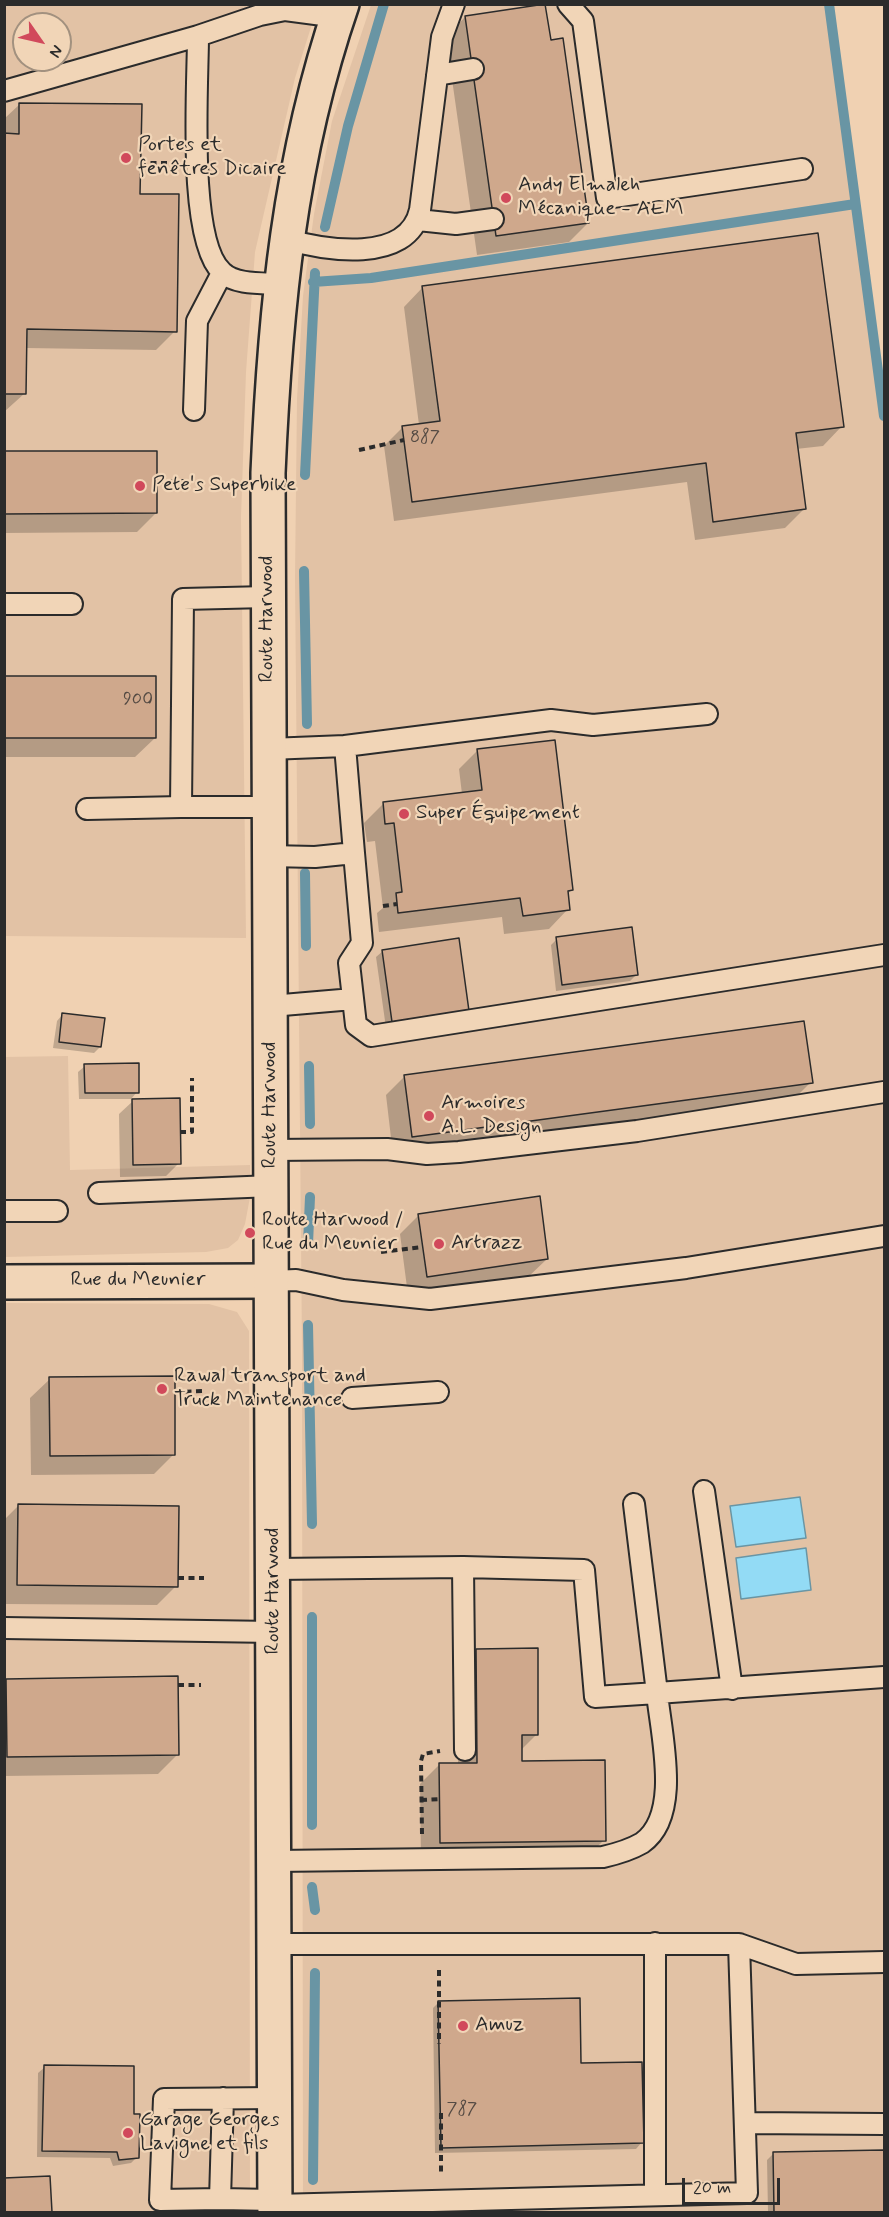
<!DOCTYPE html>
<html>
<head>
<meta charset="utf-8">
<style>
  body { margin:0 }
  #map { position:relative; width:889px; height:2217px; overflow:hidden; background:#f0d1b2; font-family:Mynerve,sans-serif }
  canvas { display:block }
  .frame { position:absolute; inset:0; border:6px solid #2b2b2b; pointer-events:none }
  .north { position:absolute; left:12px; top:12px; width:60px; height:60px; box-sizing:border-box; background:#f1d5b7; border:2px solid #a2917f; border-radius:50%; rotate:124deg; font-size:16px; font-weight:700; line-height:24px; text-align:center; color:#2b2b2b }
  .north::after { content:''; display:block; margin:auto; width:21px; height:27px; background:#d1495b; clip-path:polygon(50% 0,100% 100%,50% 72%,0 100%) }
  .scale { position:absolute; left:682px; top:2178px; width:98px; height:27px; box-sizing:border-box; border:3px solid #2b2b2b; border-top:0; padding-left:8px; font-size:18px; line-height:21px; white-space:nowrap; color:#2b2b2b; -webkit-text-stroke:4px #f1d5b7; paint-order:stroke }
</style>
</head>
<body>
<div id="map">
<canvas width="889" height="2217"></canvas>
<div class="frame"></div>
<div class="north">N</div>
<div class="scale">20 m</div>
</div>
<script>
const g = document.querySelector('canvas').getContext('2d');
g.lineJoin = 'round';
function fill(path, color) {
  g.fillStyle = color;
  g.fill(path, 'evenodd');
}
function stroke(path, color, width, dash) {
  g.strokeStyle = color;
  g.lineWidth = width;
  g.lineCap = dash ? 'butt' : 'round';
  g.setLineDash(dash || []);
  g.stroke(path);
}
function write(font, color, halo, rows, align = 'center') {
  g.font = font + ' Mynerve,sans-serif';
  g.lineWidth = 4.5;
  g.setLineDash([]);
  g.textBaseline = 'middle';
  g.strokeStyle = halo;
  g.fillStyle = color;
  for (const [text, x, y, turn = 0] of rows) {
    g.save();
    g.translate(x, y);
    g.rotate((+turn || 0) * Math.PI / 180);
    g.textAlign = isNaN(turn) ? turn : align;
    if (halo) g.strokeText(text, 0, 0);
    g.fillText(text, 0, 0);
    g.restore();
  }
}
fill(new Path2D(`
  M5 5H318L295 78 255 252 246 372 241 517 246 938 5 936ZM24 24H60V60H24Z
  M371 5H828L850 179 884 391V2212H303L302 1349 295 578 297 399 303 296 314 214 332 121Z
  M68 1056 70 1170 250 1165V1197L245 1224 238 1240 228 1248 206 1252 5 1257 4 1057Z
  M5 1303 209 1304 237 1312 249 1331 250 2212H5Z`), '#e2c2a5');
const water = new Path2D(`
  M800 1497 806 1538 736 1547 730 1506Z
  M806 1548 811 1590 741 1599 736 1558Z`);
fill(water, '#93dbf5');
stroke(water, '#6995a4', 1.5);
fill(new Path2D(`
  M465 17 549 42 588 223 569 242 477 255 446 37Z
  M20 104 138 195 175 331 156 350 26 348 25 393 4 412V119Z
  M423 287 842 426 823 446 796 449 804 509 785 528 695 540 687 482 394 521 384 446 403 427 419 425 404 307Z
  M4 453 156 513 137 532 4 533Z
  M4 677 155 738 135 757H4Z
  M478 750 571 890 567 895 568 909 549 929 504 934 502 917 379 932 377 913 383 908 375 841 367 842 364 823 384 803 462 794 459 769Z
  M557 939 636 975 630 981 556 991 551 945Z
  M383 951 461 1017 386 1028 376 957Z
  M63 1014 100 1047 94 1053 53 1048 57 1021Z
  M85 1066 137 1092 131 1099H79L78 1072Z
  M405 1076 811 1082 792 1101 393 1155 386 1095Z
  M133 1101 179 1163 166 1176 120 1177 119 1114Z
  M419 1215 547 1259 527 1278 408 1295 400 1234Z
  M50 1379 174 1454 154 1474 31 1475 30 1398Z
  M19 1505 176 1586 157 1605 4 1604V1520Z
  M477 1650 537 1734 520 1751V1763L604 1840 585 1859 421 1861 420 1784 440 1764H458L457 1669Z
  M7 1680 177 1755 158 1774 4 1776V1683Z
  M439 2002 580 2065 642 2142 636 2149 435 2153 433 2008Z
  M45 2067 132 2116 137 2157 131 2163 113 2166 110 2158 37 2157 38 2073Z
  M884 2152V2212H768L767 2160 774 2153Z
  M49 2178 51 2212H4V2180Z`), '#0003');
stroke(new Path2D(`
  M829 4 884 416
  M325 227 348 126 384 4
  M313 282 371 278 855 204
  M305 475 315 273
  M304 571 307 724
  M305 873 306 946
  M309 1066 310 1124
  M308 1244 310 1197
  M308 1325 312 1524
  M312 1617V1825
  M312 1887 315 1910
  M313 2180 315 1973`), '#6995a4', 10);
const building = new Path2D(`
  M545 4 551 40 563 38 589 223 496 236 465 16Z
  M19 103 142 104 140 194H179L177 332 27 329 26 394H4V133L19 134Z
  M818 233 844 427 796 433 806 509 713 522 706 463 412 502 402 426 440 421 422 286Z
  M4 451H157V513L4 514Z
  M4 676H156V738H4Z
  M555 740 573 890 568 891 570 910 523 916 520 898 398 913 396 893 402 892 394 823 385 824 383 802 482 790 477 749Z
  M632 927 638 975 562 985 556 937Z
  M459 938 469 1011 392 1022 382 950Z
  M62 1013 105 1018 101 1047 59 1042Z
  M804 1021 813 1083 412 1137 404 1075Z
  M139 1063V1093H85L84 1064Z
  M180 1098 181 1164 133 1165 132 1099Z
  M540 1196 548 1259 427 1277 418 1214Z
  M175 1376V1455L50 1456 49 1377Z
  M18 1504 179 1506 178 1587 17 1585Z
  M538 1648V1735H522V1761L605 1760 606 1841 440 1843 439 1763H477L476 1649Z
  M178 1676 179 1755 7 1757 6 1679Z
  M580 1998 581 2063 642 2062 644 2143 441 2148 438 2001Z
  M44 2065 134 2066V2114H140L139 2158 119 2160 117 2152 42 2151Z
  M884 2150V2212H774L773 2152Z
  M50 2176 52 2212H4V2178Z`);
fill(building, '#cfa88c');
stroke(building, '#2b2b2b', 1.5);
const service = new Path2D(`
  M568 4 583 21 607 198 802 169
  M437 75 473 69
  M4 91 198 36
  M418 220 456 224 493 219
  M285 239C324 250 408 265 420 210L442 37 454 4
  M280 284C262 283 235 285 222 272 187 240 198 85 198 36L260 15 285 10 338 17
  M194 410 197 321 222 273
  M267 597 183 599 181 807H269
  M4 604H72
  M345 746 551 720 593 725 707 714
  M269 749 345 746 354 853 315 857 269 856
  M87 809 181 807
  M354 853 362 943 349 963 356 1025 371 1036 884 955
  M271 1006 353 999
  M271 1150 387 1149 427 1154 459 1152 637 1131 884 1092
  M99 1193 272 1186
  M4 1211H57
  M272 1281 296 1280 343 1290 430 1299 686 1268 884 1236
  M352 1398 438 1392
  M704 1491 732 1689
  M634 1504 657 1693 884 1677
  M274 1569 463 1567 465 1750
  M4 1628 274 1632
  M275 1861 603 1857C616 1854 630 1850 642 1843 682 1815 661 1735 657 1693L595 1697 584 1570 463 1567
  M274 1944H739L747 2193 275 2205
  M739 1944 796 1964 884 1962
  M223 2098 220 2199 274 2200
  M745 2123 884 2124
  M655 2195V1943
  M220 2199 160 2200 164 2099 275 2098`);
const minor = new Path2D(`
  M4 1282 272 1281`);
const secondary = new Path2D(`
  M275 2212 268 473C275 311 289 158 342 4`);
stroke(service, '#2b2b2b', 24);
stroke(minor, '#2b2b2b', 38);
stroke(secondary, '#2b2b2b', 38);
stroke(new Path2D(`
  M140 163H172
  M359 450 404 440
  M157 482 186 481
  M383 906 397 904
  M180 1132H192V1078
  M381 1252 422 1247
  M175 1392 203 1391
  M178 1578H204
  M178 1685H201
  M421 1800 440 1799
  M422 1834 421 1761 423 1754 440 1751
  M439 1970V2044
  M441 2113V2175`), '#2b2b2b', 4, [6, 4.5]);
stroke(service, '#f1d5b7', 20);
stroke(minor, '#f1d5b7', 33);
stroke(secondary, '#f1d5b7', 33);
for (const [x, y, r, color] of [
  [126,158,6,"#d1495b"],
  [506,198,6,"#d1495b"],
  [140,486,6,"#d1495b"],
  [404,814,6,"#d1495b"],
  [429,1116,6,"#d1495b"],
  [250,1233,6,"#d1495b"],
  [439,1244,6,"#d1495b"],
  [162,1389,6,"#d1495b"],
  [463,2026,6,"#d1495b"],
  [128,2133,6,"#d1495b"]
]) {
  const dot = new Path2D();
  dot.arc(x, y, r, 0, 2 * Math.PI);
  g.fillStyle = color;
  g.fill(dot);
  stroke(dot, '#f1d5b7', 2);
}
write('18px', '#544a43', null, [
  ["887",425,438],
  ["900",138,700],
  ["787",462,2110]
]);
write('21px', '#2b2b2b', '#f1d5b7', [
  ["Portes et",138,146],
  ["fenêtres Dicaire",138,170],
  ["Andy Elmaleh",518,186],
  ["Mécanique - AEM",518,210],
  ["Pete's Superbike",152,486],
  ["Super Équipement",416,814],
  ["Armoires",441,1104],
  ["A.L. Design",441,1128],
  ["Route Harwood /",262,1221],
  ["Rue du Meunier",262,1245],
  ["Artrazz",451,1244],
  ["Rawal transport and",174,1377],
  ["Truck Maintenance",174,1401],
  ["Amuz",475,2026],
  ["Garage Georges",140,2121],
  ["Lavigne et fils",140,2145]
], 'left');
write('21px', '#2b2b2b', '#f1d5b7', [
  ["Route Harwood",268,619,-90],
  ["Route Harwood",271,1105,-90],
  ["Rue du Meunier",138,1281],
  ["Route Harwood",274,1591,-90]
]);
</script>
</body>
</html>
